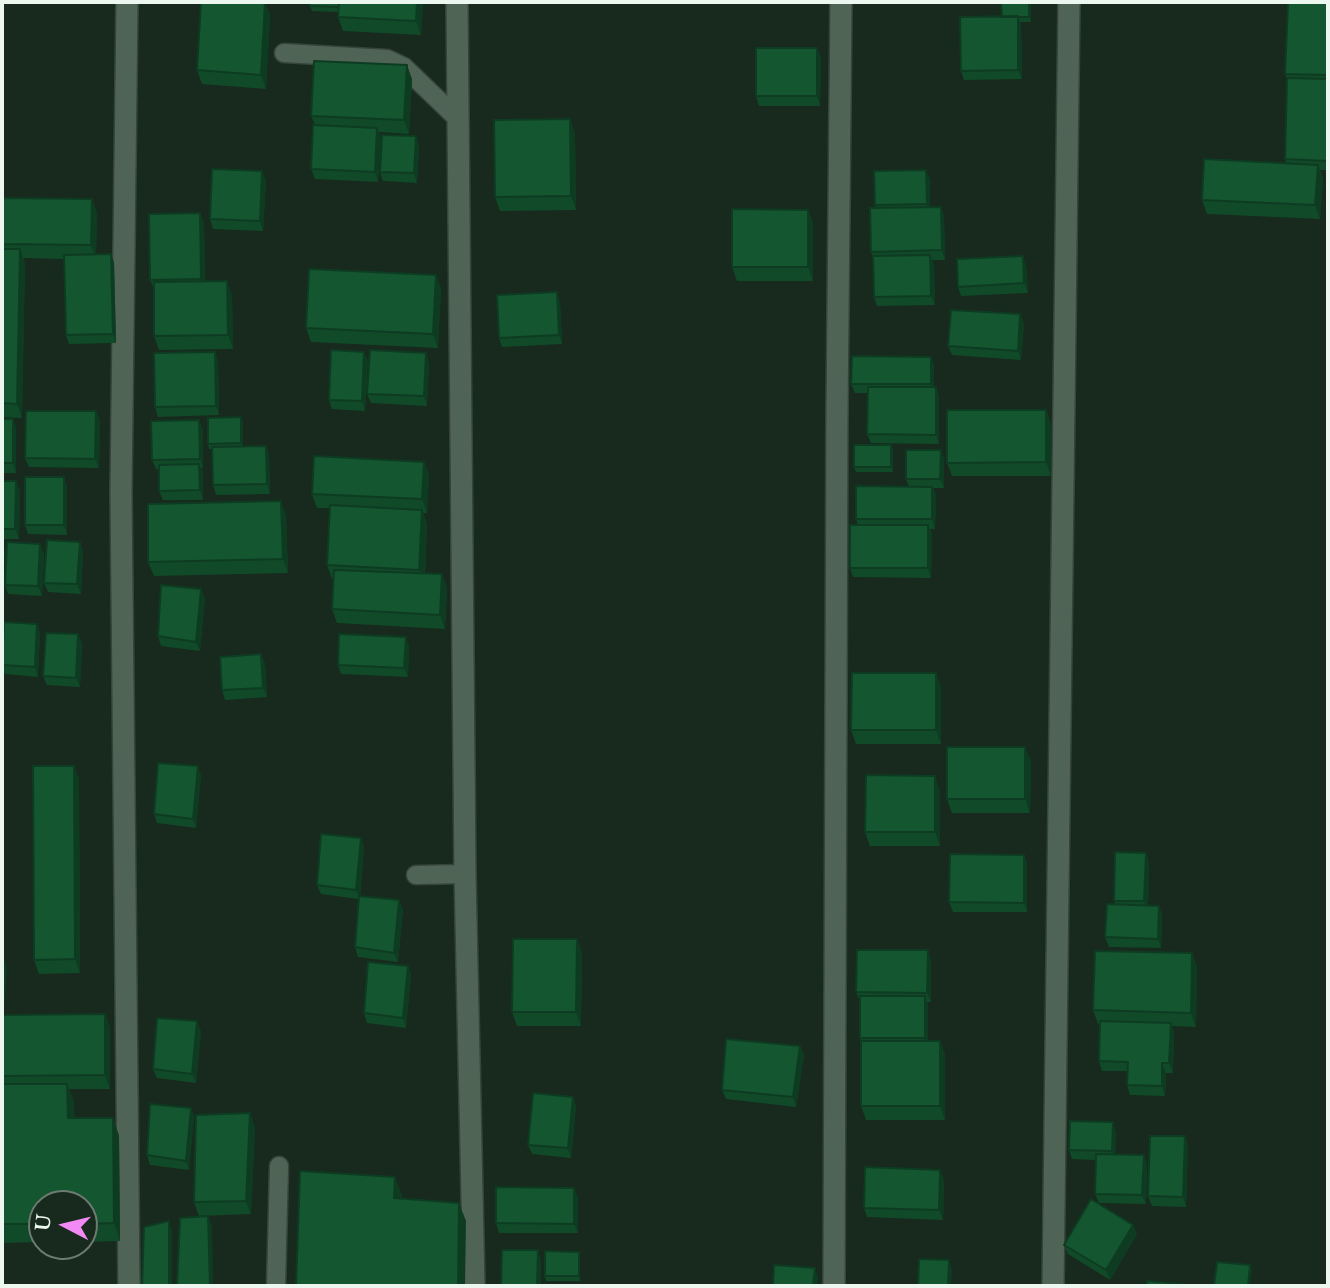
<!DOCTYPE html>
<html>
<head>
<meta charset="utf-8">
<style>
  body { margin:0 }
  #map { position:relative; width:1330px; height:1288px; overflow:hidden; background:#18291d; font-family:"Libre Baskerville",serif }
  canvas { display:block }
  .frame { position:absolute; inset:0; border:4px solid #ecf7ef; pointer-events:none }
  .north { position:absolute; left:28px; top:1190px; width:70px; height:70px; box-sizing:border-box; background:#18291d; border:2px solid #6d7b71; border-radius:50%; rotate:277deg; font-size:19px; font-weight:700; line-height:28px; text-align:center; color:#ecf7ef }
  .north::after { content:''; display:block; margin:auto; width:24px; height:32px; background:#f18af4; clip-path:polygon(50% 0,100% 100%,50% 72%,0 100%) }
</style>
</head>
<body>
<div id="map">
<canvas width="1330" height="1288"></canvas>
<div class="frame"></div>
<div class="north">U</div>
</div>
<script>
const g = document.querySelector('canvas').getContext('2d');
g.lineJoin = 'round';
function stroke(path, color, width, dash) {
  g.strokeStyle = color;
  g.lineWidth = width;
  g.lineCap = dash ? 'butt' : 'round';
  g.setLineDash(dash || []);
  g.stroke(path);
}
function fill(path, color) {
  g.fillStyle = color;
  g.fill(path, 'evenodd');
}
const lane = new Path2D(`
  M284 53 387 59 404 67 458 119
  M416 875 465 874
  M276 1286 279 1166`);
const street = new Path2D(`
  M127 2 121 492 129 1286
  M457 2 465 874 474 1286
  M834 1286 837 413 841 2
  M1053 1286 1069 2`);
stroke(lane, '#36443a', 21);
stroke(street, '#36443a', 24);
stroke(lane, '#506456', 18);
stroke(street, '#506456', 21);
fill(new Path2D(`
  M265 2 270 16 266 89 202 84 197 70Z
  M423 2 421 35 343 31 338 17 339 12 312 11 310 6Z
  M1328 2V170H1320L1323 179 1320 219 1207 214 1202 200 1286 163 1285 159 1287 79 1285 74Z
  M1031 3V22H1020L1021 26 1022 79 964 80 961 71 1002 17Z
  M817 48 821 57 820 106H759L756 96Z
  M412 79 409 134 379 132 381 137 378 182 315 179 311 169 315 125 311 116Z
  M575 133 576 210 500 211 495 197Z
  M416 136 419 146 417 183 383 181 380 172Z
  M930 179V207H941L944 216 945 260H932L934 265 935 305 877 306 874 297 873 257 871 252 876 208 875 205Z
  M266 180 263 231 213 229 210 219Z
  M2 198 92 199 97 213 96 254H111L114 263 116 343 69 344 66 335 64 259 23 258 25 263 22 418 2 417Z
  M808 210 813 223V281H737L732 267Z
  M204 222 205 282 232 295 233 349 159 350 154 336V289L150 280Z
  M1026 265 1028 293 961 296 958 287Z
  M436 275 441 289 438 348 311 342 306 328Z
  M560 302 562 344 502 347 499 338Z
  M1020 314 1024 324 1021 360 952 355 948 346Z
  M215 352 218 361 219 415 158 417 155 407Z
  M364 352 368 361 365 411 332 409 329 400Z
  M931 357 934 366V387H936L939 397V444L871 443 867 434 868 393H855L851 384Z
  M429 362 427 406 371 403 367 394Z
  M1046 410 1051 424V476H952L947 463Z
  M96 411 100 420 99 468 29 467 25 458Z
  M2 419H13L16 428V473H2Z
  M243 422V446H266L269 455 270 494 216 495 213 485 212 449H209L208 444Z
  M203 429V468H201L203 473V500H163L159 491V469H156L152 460Z
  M891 445 893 450V472H856L854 467Z
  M941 450 944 459V488H933L936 496 935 529H930L932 535 931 578 853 577 850 568 858 525 856 519 909 487 906 479Z
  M424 462 429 475 427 513H423L427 524 425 574H442L447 588 445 629 337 623 332 609 334 579H332L327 565 330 508H317L312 494Z
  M2 481 20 490 19 539H2Z
  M67 486V535L28 534 25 525Z
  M286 515 288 573 154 576 148 562Z
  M83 551 81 594 48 592 44 583Z
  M44 553 42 596 8 594 5 585Z
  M205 598 200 651 161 646 158 636Z
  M37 624 40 633 38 677 5 674 2 667V655Z
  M78 634 82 644 80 687 47 685 43 676Z
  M409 646 408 677 341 674 338 665Z
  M261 654 265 664 267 697 225 700 222 690Z
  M941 687V744H856L851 730Z
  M1031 761 1030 813H952L947 799Z
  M74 766 79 780 80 973 39 974 34 960Z
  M201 775 196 828 157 823 154 814Z
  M940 790V846H870L865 832Z
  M361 838 364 847 360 897 403 909 398 962 358 957 355 947 358 899 321 894 317 885Z
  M1146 853 1149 863 1148 905 1159 906 1162 915 1161 948 1109 947 1105 937 1115 904 1114 901Z
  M1024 855 1027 864V912H953L949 902Z
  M577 939 582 953 581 1026H517L512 1012Z
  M1192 953 1197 967 1196 1027 1172 1026 1174 1033 1173 1073H1166L1165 1096 1130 1095 1127 1085V1071H1102L1099 1061 1100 1024H1098L1093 1010Z
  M931 960V1002H927L928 1005V1041H940L945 1055V1120H866L861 1106 860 1002 856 992Z
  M408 966 411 975 406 1028 367 1023 364 1013Z
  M105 1014 110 1028V1089H69L74 1102V1118H113L119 1136 120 1241 84 1242V1204H42V1242L2 1243V1015Z
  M201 1031 196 1083 157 1078 153 1069Z
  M800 1046 804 1055 796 1107 726 1099 722 1090Z
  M573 1097 576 1106 571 1158 532 1154 528 1145Z
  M191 1108 194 1117 189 1170 150 1165 147 1155Z
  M255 1127 251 1214 199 1216 194 1202Z
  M1116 1132 1115 1154 1147 1164 1146 1204 1099 1203 1095 1194 1096 1160 1072 1159 1069 1150Z
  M1185 1136 1188 1146 1186 1207 1152 1206 1148 1196Z
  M944 1179 943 1220 867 1217 864 1208Z
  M578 1197V1233H499L496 1223Z
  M1137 1234 1110 1280 1068 1254 1064 1245Z
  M579 1252 580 1256V1281H546L545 1276Z`), '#114a29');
fill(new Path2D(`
  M265 2 270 16 266 89 261 75Z
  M417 2H423L421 35 416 21Z
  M1029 2 1031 3V22L1029 17Z
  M1018 16 1021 26 1022 79 1018 70Z
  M817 48 821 57 820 106 817 96Z
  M407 65 412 79 409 134 404 120Z
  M570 119 575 133 576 210 571 196Z
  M377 128 381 137 378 182 375 172Z
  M416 136 419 146 417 183 414 173Z
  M1318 165 1323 179 1320 219 1315 205Z
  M926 170 930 179V214L927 204Z
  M262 171 266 180 263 231 260 221Z
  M92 199 97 213 96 259 91 245Z
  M941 207 944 216 945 260 942 250Z
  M808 210 813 223V281L808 267Z
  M200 213 204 222 205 289 201 279Z
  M20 249 25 263 22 418 17 404Z
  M111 254 114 263 116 343 113 334Z
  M930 255 934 265 935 305 931 296Z
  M1023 256 1026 265 1028 293 1024 283Z
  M436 275 441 289 438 348 433 334Z
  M227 281 232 295 233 349 228 335Z
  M557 292 560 302 562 344 559 335Z
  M1020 314 1024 324 1021 360 1018 351Z
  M215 352 218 361 219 415 216 406Z
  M364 352 368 361 365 411 362 401Z
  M426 353 429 362 427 406 424 396Z
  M931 357 934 366V394L931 384Z
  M936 387 939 397V444L936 435Z
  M1046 410 1051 424V476L1046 462Z
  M96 411 100 420 99 468 95 459Z
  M241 417 243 422V448L241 443Z
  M13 419 16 428V473L13 463Z
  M199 420 203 429V468L200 459Z
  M891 445 893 450V472L891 467Z
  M266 446 269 455 270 494 267 484Z
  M941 450 944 459V488L940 479Z
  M424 462 429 475 427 513 422 499Z
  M199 464 203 473V500L200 490Z
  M64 477 67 486V535L64 525Z
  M16 481 20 490 19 539 15 529Z
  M932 487 936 496 935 529 932 519Z
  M281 501 286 515 288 573 283 559Z
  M422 510 427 524 424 583 419 570Z
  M928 525 932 535 931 578 928 568Z
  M80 542 83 551 81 594 77 584Z
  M40 544 44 553 42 596 38 586Z
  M2 545 5 553 2 596Z
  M442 574 447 588 445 629 440 615Z
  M201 589 205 598 200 651 196 642Z
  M37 624 40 633 38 677 35 667Z
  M78 634 82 644 80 687 76 678Z
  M406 637 409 646 408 677 404 668Z
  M261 654 265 664 267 697 263 688Z
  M936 673 941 687V744L936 730Z
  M1025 747 1031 761 1030 813 1025 799Z
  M74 766 79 780 80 973 75 959Z
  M198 766 201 775 196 828 193 819Z
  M935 776 940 790V846L935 832Z
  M361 838 364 847 360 899 356 890Z
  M1146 853 1149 863 1148 911 1144 901Z
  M1024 855 1027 864V912L1024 903Z
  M399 900 403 909 398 962 394 953Z
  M1159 906 1162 915 1161 948 1158 939Z
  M577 939 582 953 581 1026 576 1012Z
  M928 950 931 960V1002L927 993Z
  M1192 953 1197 967 1196 1027 1191 1013Z
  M3 957 7 967 4 1009 2 1002Z
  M408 966 411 975 406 1028 403 1018Z
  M925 996 928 1005V1048L925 1038Z
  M105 1014 110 1028V1089L105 1075Z
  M197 1021 201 1031 196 1083 192 1074Z
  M1171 1023 1174 1033 1173 1073 1169 1063Z
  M940 1041 945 1055V1120L940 1106Z
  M800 1046 804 1055 796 1107 793 1097Z
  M1162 1063 1166 1073 1165 1096 1162 1086Z
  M67 1084 74 1102 75 1136 68 1118Z
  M573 1097 576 1106 571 1158 568 1148Z
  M191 1108 194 1117 189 1170 186 1161Z
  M250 1113 255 1127 251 1214 246 1201Z
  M113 1118 119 1136 120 1241 114 1223Z
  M1113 1122 1116 1132 1115 1160 1112 1151Z
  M1185 1136 1188 1146 1186 1207 1183 1197Z
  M1144 1155 1147 1164 1146 1204 1142 1195Z
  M940 1170 944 1179 943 1220 939 1210Z
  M395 1177 402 1195 401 1216 394 1198Z
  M574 1188 578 1197V1233L574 1224Z
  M459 1203 466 1221 465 1286H458Z
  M208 1216 212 1226 213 1286H210Z
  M169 1221 172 1231V1286H169Z
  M1133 1225 1137 1234 1110 1280 1106 1270Z
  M538 1250 541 1260V1286H537Z
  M579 1252 580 1256V1281L579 1276Z
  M949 1260 952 1270 951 1286H948Z
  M1250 1265 1252 1270 1250 1286H1248Z
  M815 1268 818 1278 817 1286H813Z`), '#0e3c22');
const building = new Path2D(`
  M201 2H265L261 75 197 70Z
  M310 2H339L338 7 310 6Z
  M339 2H417L416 21 338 17Z
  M1001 2H1029V17H1002Z
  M1288 2H1328V75L1285 74Z
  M1018 16V70L961 71 960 17Z
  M756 48H817V96H756Z
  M314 61 407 65 404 120 311 116Z
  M1287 78 1328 79V161L1285 159Z
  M570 119 571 196 495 197 494 120Z
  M313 125 377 128 375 172 311 169Z
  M382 135 416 136 414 173 380 172Z
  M1204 159 1318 165 1315 205 1202 200Z
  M212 169 262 171 260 221 210 219Z
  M926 170 927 204 875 205 874 171Z
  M2 198 92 199 91 245 2 244Z
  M941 207 942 250 871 252 870 208Z
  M732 209 808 210V267H732Z
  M200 213 201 279 150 280 149 214Z
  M2 249H20L17 404 2 403Z
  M111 254 113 334 66 335 64 255Z
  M930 255 931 296 874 297 873 256Z
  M1023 256 1024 283 958 287 957 259Z
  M309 269 436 275 433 334 306 328Z
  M227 281 228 335 154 336V282Z
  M557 292 559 335 499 338 497 295Z
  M951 310 1020 314 1018 351 948 346Z
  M331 350 364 352 362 401 329 400Z
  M370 350 426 353 424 396 367 394Z
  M215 352 216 406 155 407 154 353Z
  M852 356 931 357V384H851Z
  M868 387H936V435L867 434Z
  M947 410H1046V462L947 463Z
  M26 411H96L95 459 25 458Z
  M241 417V443L208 444V418Z
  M2 419H13V463H2Z
  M199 420 200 459 152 460 151 421Z
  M854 445H891V467H854Z
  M266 446 267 484 213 485 212 447Z
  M906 450H941L940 479H906Z
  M314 456 424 462 422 499 312 494Z
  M199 464 200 490 159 491V465Z
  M25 477H64V525H25Z
  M2 481H16L15 529H2Z
  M856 486 932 487V519H856Z
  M281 501 283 559 148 562V504Z
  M330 505 422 510 419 570 327 565Z
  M850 525H928V568H850Z
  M47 540 80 542 77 584 44 583Z
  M7 542 40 544 38 586 5 585Z
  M334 570 442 574 440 615 332 609Z
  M161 585 201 589 196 642 158 636Z
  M4 622 37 624 35 667 2 665Z
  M46 633 78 634 76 678 43 676Z
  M339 634 406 637 404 668 338 665Z
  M261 654 263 688 222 690 220 657Z
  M852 673H936V730H851Z
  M947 747H1025V799H947Z
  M158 763 198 766 193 819 154 814Z
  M33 766H74L75 959 34 960Z
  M866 775 935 776V832H865Z
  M321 834 361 838 356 890 317 885Z
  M1115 852 1146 853 1144 901H1114Z
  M950 854 1024 855V903L949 902Z
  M359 896 399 900 394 953 355 947Z
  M1107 904 1159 906 1158 939 1105 937Z
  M513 939H577L576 1012H512Z
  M857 950H928L927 993 856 992Z
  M1095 951 1192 953 1191 1013 1093 1010Z
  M2 957H3L2 986Z
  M368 962 408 966 403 1018 364 1013Z
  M860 996H925V1038H860Z
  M105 1014V1075L2 1076V1015Z
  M157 1018 197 1021 192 1074 153 1069Z
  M1100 1021 1171 1023 1169 1063H1162V1086L1127 1085 1128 1062 1099 1061Z
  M726 1039 800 1046 793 1097 722 1090Z
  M861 1041H940V1106H861Z
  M2 1084H67L68 1118H113L114 1223 84 1224V1204H42V1224H2Z
  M533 1093 573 1097 568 1148 528 1145Z
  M150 1104 191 1108 186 1161 147 1155Z
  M250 1113 246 1201 194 1202 196 1115Z
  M1070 1121 1113 1122 1112 1151 1069 1150Z
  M1150 1136H1185L1183 1197 1148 1196Z
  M1096 1154 1144 1155 1142 1195 1095 1194Z
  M865 1167 940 1170 939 1210 864 1208Z
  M300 1171 395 1177 394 1198 459 1203 458 1286H296Z
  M496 1187 574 1188V1224L496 1223Z
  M1091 1199 1133 1225 1106 1270 1064 1245Z
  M208 1216 210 1286H177L180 1218Z
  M169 1221V1286H142L144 1227Z
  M502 1250H538L537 1286H501Z
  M545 1251 579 1252V1276H545Z
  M919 1259 949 1260 948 1286H918Z
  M1217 1262 1250 1265 1248 1286H1214Z
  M774 1265 815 1268 813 1286H773Z
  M1147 1281 1199 1286H1147Z`);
fill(building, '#145630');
stroke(building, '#0e3c22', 2);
</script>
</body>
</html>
